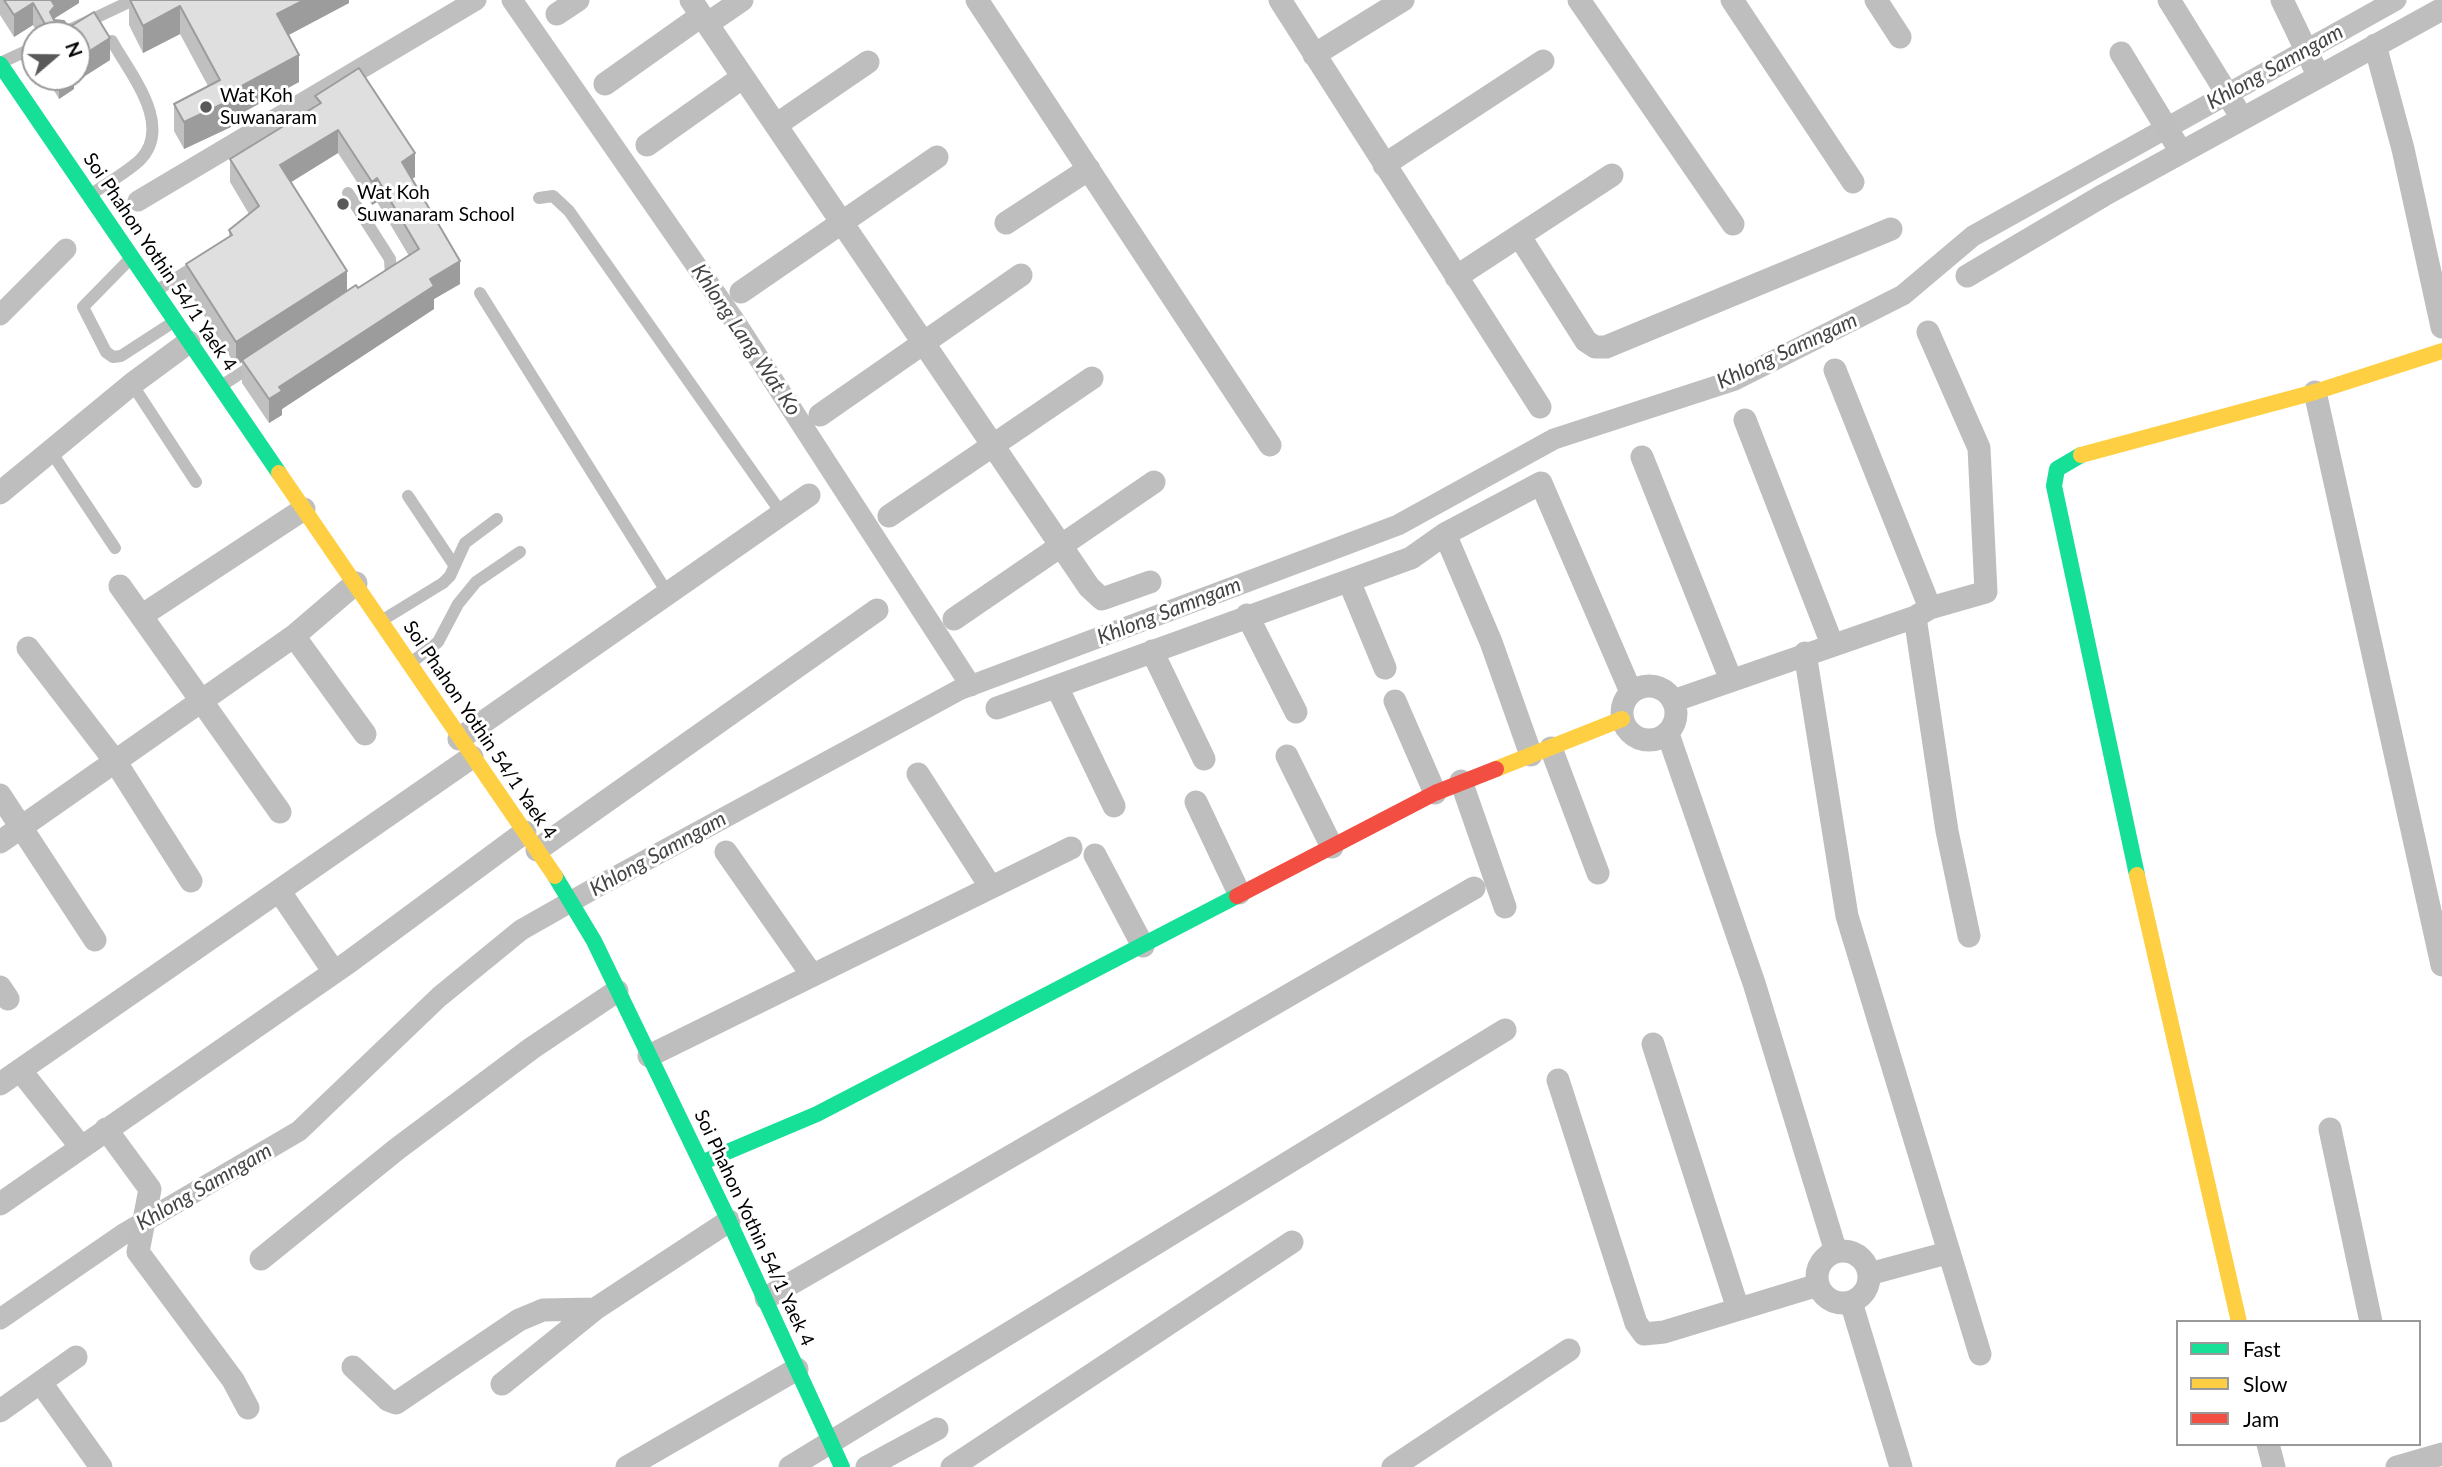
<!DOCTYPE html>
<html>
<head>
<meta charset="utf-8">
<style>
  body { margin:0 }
  #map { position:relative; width:2442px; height:1467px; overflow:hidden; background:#fff; font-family:Lato,sans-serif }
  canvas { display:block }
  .legend { position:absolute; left:2176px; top:1320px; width:245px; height:126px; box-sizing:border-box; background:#fff; border:2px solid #999; margin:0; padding:9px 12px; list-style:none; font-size:21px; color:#000 }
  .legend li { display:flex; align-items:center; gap:14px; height:35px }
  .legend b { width:35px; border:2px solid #999 }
  .north { position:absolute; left:21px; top:21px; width:70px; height:70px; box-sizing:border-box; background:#fff; border:2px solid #999; border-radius:50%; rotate:70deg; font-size:19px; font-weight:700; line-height:28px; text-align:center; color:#000 }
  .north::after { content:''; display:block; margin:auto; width:24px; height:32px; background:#595959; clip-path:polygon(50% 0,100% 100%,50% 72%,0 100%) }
</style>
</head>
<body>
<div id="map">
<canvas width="2442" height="1467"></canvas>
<ul class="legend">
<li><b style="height:9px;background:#16e098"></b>Fast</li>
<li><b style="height:9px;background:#ffcf43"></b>Slow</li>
<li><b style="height:9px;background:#f24e42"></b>Jam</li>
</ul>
<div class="north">N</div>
</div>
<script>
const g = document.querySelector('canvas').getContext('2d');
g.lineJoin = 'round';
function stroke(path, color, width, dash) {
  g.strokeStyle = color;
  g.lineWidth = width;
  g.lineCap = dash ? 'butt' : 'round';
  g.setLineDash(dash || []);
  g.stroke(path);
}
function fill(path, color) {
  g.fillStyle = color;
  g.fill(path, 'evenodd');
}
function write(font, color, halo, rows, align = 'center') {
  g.font = font + ' Lato,sans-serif';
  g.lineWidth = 6;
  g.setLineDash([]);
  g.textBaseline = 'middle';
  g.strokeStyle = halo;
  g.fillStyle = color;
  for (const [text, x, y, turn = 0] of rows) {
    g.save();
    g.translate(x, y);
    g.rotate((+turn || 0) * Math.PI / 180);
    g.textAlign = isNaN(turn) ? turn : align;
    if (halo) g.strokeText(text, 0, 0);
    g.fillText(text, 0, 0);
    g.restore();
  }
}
stroke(new Path2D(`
  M512 0 734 320 971 686
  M138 201 476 0
  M0 315 66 249
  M0 1319 125 1233 299 1131 439 997 521 930 595 888 959 690 1398 525 1554 439 1735 380 1903 295 1973 236 2396 0`), '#bfbfbf', 21);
stroke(new Path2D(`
  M59 35 133 0
  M0 63 35 47
  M348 193 390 259 391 276 385 280
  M90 195C106 184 126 173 140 160 174 125 130 74 112 41
  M539 198 553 196 569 211 782 514
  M132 257 83 307 106 352 113 357 121 356 175 321
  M156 291 200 263
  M480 293 668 594
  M132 384 196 482
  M221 386 255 364
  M50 450 115 548
  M408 496 454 565
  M381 621 443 583 450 576 465 543 497 519
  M412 662 438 642 458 604 476 582 520 552`), '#bebebe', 12);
stroke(new Path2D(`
  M691 0 1089 587 1102 599 1150 582
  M977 0 1270 445
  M1280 0 1540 407
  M1579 0 1733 224
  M1732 0 1853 182
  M1876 0 1900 37
  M2169 0 2242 118
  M2282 0 2318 75
  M557 14 578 0
  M707 24 742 0
  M2375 45 2403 149 2442 327
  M2121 53 2181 152
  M1314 55 1403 0
  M605 84 701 16
  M776 125 868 62
  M647 145 743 77
  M1384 165 1543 61
  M1006 223 1089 169
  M1520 237 1586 341 1595 347H1606L1891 229
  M1967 276 2104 195 2442 9
  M1456 277 1612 175
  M741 292 937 157
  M1835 370 1930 608
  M2315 392 2442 965
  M820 415 1021 275
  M1745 420 1832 644
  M1642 457 1731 680
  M0 493 132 384 189 342
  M889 516 1092 378
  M1445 534 1541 483 1631 692
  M1349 581 1385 668
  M120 586 280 812
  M1247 615 1296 712
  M141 616 304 509
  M1915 617 1947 831 1969 936
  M954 619 1154 482
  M294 636 365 734
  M28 648 115 761 191 881
  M1152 651 1204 759
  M1805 653 1847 916 1980 1354
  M1622 713a27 27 0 1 1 54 0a27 27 0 1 1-54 0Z
  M1057 687 1114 806
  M1395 701 1435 793
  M1673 701 1915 617 1930 608 1986 592 1979 448 1928 332
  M997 708 1411 558 1445 534 1491 642 1531 755
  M1668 734 1754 983 1836 1252
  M459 739 809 495
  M1551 748 1598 873
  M1287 756 1332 847
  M918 774 990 886
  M1461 781 1505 907
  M0 795 95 940
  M1196 802 1239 893
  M0 842 294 636 356 583
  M537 850 877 610
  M726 852 812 975
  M1095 855 1143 946
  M280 892 334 972
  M0 987 8 999
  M1653 1044 1738 1309
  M649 1056 1071 848
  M20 1070 81 1147
  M1558 1080 1636 1323 1644 1334 1664 1332 1818 1285
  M0 1084 472 757
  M106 1129 150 1189 138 1252 233 1380 248 1408
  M2330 1129 2371 1322
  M0 1204 349 962 525 832
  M1817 1277a26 26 0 1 1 52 0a26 26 0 1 1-52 0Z
  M261 1259 397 1149 532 1048 617 991
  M1869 1274 1947 1253
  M766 1298 1474 888
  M1851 1302 1901 1467
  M353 1367 388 1400 396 1403 519 1320 543 1310 595 1309
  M41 1383 101 1467
  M502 1384 595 1309 729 1221
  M0 1411 76 1357
  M2268 1444 2274 1467
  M627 1467 797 1369
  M790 1467 1505 1030
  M867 1467 937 1429
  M952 1467 1292 1242
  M1393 1467 1569 1350
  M2397 1467 2442 1454`), '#bebebe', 23);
stroke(new Path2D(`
  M0 64 279 473
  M2081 455 2057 469 2054 486 2137 875
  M555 876 594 941 729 1221 842 1467
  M701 1163 817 1114 1237 896`), '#16e098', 16);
stroke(new Path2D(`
  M2081 455 2315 392 2442 351
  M279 473 555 876
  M1496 769 1622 719
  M2137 875 2239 1322`), '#ffcf43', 16);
stroke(new Path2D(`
  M1237 896 1435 793 1496 769`), '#f24e42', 16);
fill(new Path2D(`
  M0 0H79V3L55 18V20L64 21 68 28 94 12 110 38V60L74 83V89L59 99 46 77H77V35H38L33 25 14 37 0 15Z
  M129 0H349V3L289 35 299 82 231 119V127L184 149 174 131V104L208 86 180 34 143 53 129 25Z
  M315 96 415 177 412 179 460 284 434 299V309L282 409V415L269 423 242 383V362L236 366 186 287V264L229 237V230L249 214 230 182V159L315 106ZM338 153 372 205 377 202 409 256 358 288 347 291 291 182Z`), '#c0c0c0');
fill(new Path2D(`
  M51 0H79V3L55 18V27L50 34Z
  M304 0H349V3L277 41V14Z
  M33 3V25L14 37V15Z
  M180 6V34L143 53V26Z
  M110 38V60L74 83V89L59 99V77H77V59Z
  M299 55V82L231 119V127L184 149V122L227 94Z
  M338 130V153L280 189V165Z
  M415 153V177L402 185V162Z
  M377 178V202L372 205V182Z
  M460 261V284L434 299V309L282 409V415L269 423V399L279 387 430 279Z
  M347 271V294L242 360V362L236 366V342Z`), '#9c9c9c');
const building = new Path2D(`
  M4 0H51L55 6 50 12 54 20 64 21 68 28 94 12 110 38 77 59V35H46L50 33 33 3 14 15Z
  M130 0H304L277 14 299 55 227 94 231 100 184 122 174 104 220 80 180 6 143 26Z
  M359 68 415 153 402 162 460 261 430 279 434 286 279 387 282 391 269 399 242 360 356 285 358 288 419 249 377 178 372 182 338 130 280 165 347 271 236 342 186 264 232 235 229 230 259 206 230 159 321 103 315 96Z`);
fill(building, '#dfdfdf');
stroke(building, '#9c9c9c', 2);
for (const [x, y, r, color] of [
  [206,107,7,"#595959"],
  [343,204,7,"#595959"]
]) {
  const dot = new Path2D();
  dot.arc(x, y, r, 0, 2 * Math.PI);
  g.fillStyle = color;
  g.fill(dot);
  stroke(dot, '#fff', 2.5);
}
write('19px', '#000', '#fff', [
  ["Wat Koh",220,96],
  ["Suwanaram",220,118],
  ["Wat Koh",357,193],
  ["Suwanaram School",357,215]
], 'left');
write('19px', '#000', '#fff', [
  ["Soi Phahon Yothin 54/1 Yaek 4",160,262,56],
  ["Soi Phahon Yothin 54/1 Yaek 4",480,730,56],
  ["Soi Phahon Yothin 54/1 Yaek 4",754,1228,65]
]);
write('italic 21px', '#444', '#fff', [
  ["Khlong Samngam",2275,67,-29],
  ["Khlong Lang Wat Ko",746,340,56],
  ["Khlong Samngam",1787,351,-25],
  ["Khlong Samngam",1169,611,-21],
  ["Khlong Samngam",658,854,-29],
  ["Khlong Samngam",204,1187,-30]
]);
</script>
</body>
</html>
